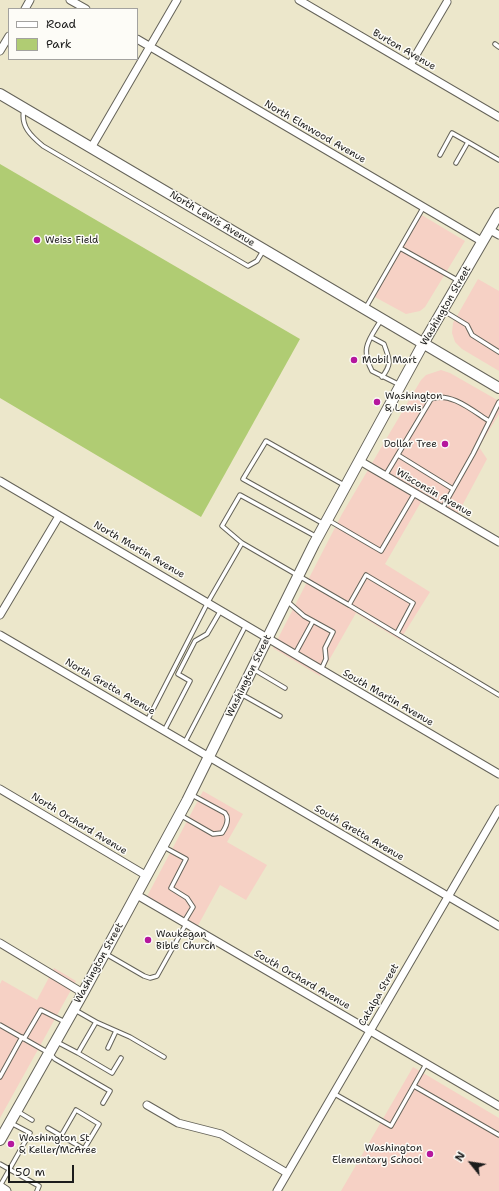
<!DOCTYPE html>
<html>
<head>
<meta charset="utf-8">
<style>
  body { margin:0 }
  #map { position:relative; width:499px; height:1191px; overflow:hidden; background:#ece7cb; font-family:"Shantell Sans",sans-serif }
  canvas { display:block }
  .legend { position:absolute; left:8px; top:8px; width:130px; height:52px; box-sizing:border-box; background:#fdfcf7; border:1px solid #a3a29f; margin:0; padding:5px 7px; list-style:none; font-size:12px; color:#1c1c1c }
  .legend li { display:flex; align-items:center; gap:8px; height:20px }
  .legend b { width:20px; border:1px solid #a3a29f }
  .north { position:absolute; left:451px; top:1143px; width:40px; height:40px; -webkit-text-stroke:3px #fdfcf7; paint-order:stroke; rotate:300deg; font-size:11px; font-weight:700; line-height:16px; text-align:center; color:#1c1c1c }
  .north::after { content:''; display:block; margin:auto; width:14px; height:18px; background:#1c1c1c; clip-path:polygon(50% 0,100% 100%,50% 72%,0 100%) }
  .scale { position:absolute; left:8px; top:1165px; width:66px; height:18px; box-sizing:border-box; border:2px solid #1c1c1c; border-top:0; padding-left:5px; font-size:12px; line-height:14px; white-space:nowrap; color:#1c1c1c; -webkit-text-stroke:3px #fdfcf7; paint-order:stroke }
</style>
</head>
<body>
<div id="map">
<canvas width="499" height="1191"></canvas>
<ul class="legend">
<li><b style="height:5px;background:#fff"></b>Road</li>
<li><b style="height:11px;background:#b0cc73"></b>Park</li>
</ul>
<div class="north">N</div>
<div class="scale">50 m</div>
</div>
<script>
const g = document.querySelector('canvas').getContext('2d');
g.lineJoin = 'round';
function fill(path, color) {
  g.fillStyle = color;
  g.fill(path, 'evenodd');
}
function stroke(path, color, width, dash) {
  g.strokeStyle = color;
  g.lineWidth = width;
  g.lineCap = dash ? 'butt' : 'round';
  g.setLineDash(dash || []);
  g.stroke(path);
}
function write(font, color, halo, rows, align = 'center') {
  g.font = font + ' "Shantell Sans",sans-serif';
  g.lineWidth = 3;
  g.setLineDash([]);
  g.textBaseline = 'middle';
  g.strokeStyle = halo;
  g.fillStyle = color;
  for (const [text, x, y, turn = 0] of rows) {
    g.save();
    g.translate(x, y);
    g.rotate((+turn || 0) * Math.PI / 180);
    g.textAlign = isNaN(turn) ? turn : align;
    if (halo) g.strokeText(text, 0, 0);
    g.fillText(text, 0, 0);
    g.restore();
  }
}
fill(new Path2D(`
  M420 214 465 241 425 307 420 311 406 314 373 296Z
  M478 279 499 291V371L462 349 455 342 452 333 453 323Z
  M441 370 450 373 499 401V414L479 447 487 459 454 521 421 502 385 564 430 592 400 640 356 613 320 676 273 648 342 514 421 380 426 375Z
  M203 791 243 814 227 842 267 865 246 900 220 885 195 931 144 902Z
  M54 968 76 981 0 1118V984L2 980 37 1000Z
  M413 1067 499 1118V1191H341Z`), '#f6d1c5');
fill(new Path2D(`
  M0 164 300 339 201 517 0 398Z`), '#b0cc73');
const service = new Path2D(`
  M495 44 499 47
  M24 109C20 126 31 136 43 146L248 266 257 261 263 251
  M440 155 452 133 468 142
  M456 163 468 142 499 160
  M400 248 459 281
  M365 309 423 208
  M444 311 467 325 472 335 499 352
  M381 320C369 340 360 348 372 371L400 385
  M371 337 384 344C389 359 393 363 382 377
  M398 455 453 489
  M385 476 431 399C450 391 473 411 489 421
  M442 509 473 454 499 402
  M328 520 381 551 415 493
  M324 524 243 479 266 441 344 485
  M317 537 240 495 222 526 242 543 349 605 366 575 413 603 397 633
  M287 601 304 616 333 632 325 648 326 659 321 670
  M349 605 499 695
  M295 654 313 621
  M253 669 285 688
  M241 694 280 716
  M147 721 208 602 242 543
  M164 731 190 681 178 674 195 641 207 634 221 610
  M185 742 246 625
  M180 815 213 834 222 833C226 827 230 819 225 813L192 795
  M164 847 186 859 171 888 187 898 193 907 184 922
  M106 954 144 976 150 978 157 976 186 924
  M96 1022 130 1037 164 1057
  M0 1025 49 1053 55 1059 110 1091 103 1103
  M24 1039 41 1010 65 1022
  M57 1042 78 1053 96 1022 75 1010
  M108 1048 116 1031
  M78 1053 112 1073 121 1058
  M0 1077 22 1037
  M414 1086 499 1135
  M333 1093 391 1126 426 1064
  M17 1111 32 1120
  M48 1128 84 1149 99 1124 76 1110 61 1136
  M0 1164 39 1186 37 1191
  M0 1186 30 1133 11 1123`);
const minor = new Path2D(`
  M70 0 86 9
  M299 0 499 117
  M25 9 30 0
  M137 39 483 242
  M0 51 9 36
  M410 65 447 2
  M91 148 177 0
  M490 230 499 235
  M360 461 499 542
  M0 481 499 774
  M0 615 59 516
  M0 635 499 926
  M0 789 147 876
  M137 895 499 1106
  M0 943 83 993
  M147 1105 178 1123 221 1134 287 1173
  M277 1191 499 809`);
const tertiary = new Path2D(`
  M0 1187 6 1191`);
const secondary = new Path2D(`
  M0 94 499 388
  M0 1140 83 993 187 801 314 544 423 344 499 213`);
stroke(service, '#656359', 5.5);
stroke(minor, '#656359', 9);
stroke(tertiary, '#656359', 11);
stroke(secondary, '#656359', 12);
stroke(service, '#fff', 3.5);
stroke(minor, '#fff', 7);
stroke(tertiary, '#fff', 9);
stroke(secondary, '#fff', 10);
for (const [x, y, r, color] of [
  [37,240,4,"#b5179e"],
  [354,360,4,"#b5179e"],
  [377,402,4,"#b5179e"],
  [445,444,4,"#b5179e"],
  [148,940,4,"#b5179e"],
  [11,1144,4,"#b5179e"],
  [430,1154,4,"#b5179e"]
]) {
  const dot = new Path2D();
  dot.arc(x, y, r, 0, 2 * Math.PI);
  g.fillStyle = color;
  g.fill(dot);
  stroke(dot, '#fdfcf7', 1.5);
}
write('10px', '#1c1c1c', '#fdfcf7', [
  ["Burton Avenue",404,50,30],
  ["North Elmwood Avenue",315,132,30],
  ["North Lewis Avenue",212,219,31],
  ["Washington Street",446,306,-60],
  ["Wisconsin Avenue",434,493,30],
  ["North Martin Avenue",139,550,30],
  ["Washington Street",249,676,-64],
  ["North Gretta Avenue",110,687,30],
  ["South Martin Avenue",388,698,30],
  ["North Orchard Avenue",79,824,31],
  ["South Gretta Avenue",359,833,30],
  ["Washington Street",99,963,-61],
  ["South Orchard Avenue",302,980,30],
  ["Catalpa Street",379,995,-60]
]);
write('10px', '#1c1c1c', '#fdfcf7', [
  ["Weiss Field",45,240],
  ["Mobil Mart",362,360],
  ["Washington",385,396],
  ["& Lewis",385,408],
  ["Dollar Tree",437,444,"right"],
  ["Waukegan",156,934],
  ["Bible Church",156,946],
  ["Washington St",19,1138],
  ["& Keller/McAree",19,1150],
  ["Washington",422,1148,"right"],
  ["Elementary School",422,1160,"right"]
], 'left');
</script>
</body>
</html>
